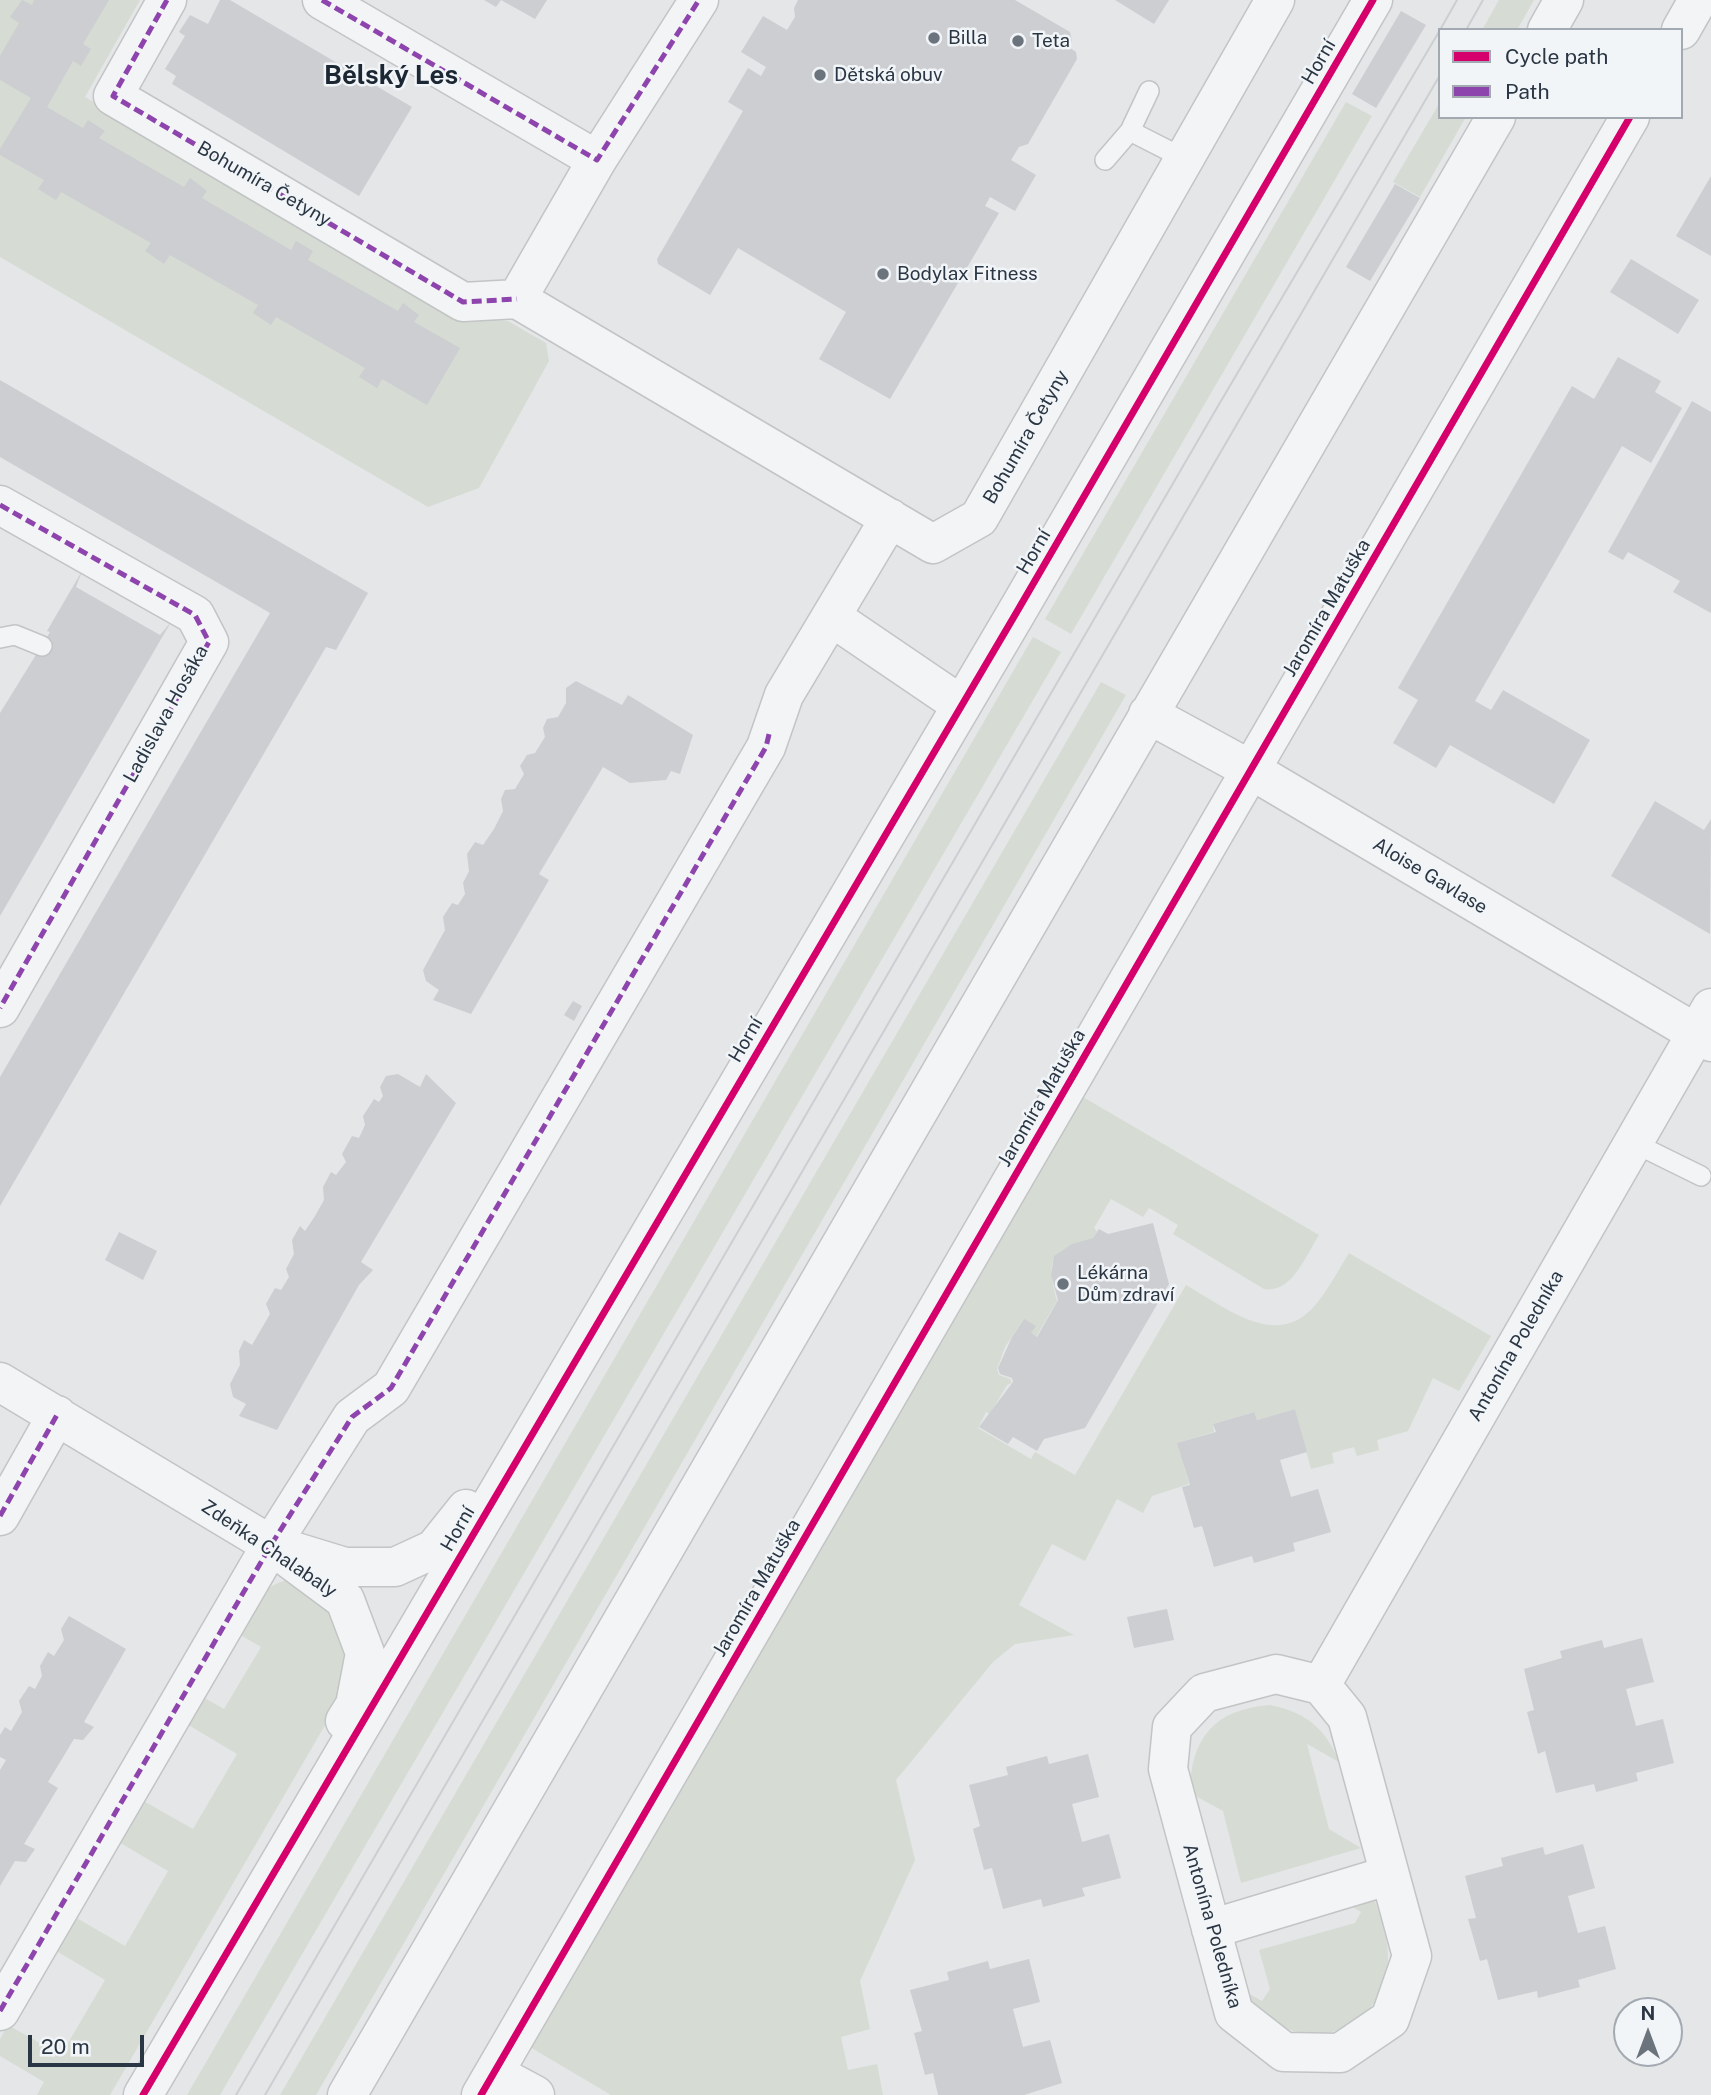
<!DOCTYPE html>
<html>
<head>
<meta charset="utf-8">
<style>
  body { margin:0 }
  #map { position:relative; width:1711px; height:2095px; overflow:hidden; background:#e4e6e8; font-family:"Public Sans",sans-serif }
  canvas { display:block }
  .legend { position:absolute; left:1438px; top:28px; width:245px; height:91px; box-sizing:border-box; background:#f2f5f8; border:2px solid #a2a9b0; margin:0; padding:9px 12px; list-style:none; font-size:21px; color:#2a3643 }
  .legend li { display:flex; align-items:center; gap:14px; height:35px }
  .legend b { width:35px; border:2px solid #a2a9b0 }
  .north { position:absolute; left:1613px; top:1997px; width:70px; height:70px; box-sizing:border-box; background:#f2f5f8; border:2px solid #a2a9b0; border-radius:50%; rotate:0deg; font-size:19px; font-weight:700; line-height:28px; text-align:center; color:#2a3643 }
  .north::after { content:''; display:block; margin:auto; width:24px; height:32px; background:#6b747d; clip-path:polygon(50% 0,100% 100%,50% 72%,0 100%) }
  .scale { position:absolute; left:28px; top:2035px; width:116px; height:32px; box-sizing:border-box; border:4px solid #2a3643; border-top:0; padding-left:9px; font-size:21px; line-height:24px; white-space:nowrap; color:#2a3643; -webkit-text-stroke:5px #f2f5f8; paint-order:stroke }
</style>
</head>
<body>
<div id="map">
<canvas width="1711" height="2095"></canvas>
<ul class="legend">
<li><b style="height:9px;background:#d6006c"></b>Cycle path</li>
<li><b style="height:9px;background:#8e44ad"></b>Path</li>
</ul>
<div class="north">N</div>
<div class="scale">20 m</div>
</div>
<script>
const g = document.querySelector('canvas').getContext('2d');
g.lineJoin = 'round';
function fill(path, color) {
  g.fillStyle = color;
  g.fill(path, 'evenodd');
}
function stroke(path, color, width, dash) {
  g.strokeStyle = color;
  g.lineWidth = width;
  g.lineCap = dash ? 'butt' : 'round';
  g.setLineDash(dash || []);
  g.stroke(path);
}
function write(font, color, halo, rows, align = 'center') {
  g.font = font + ' "Public Sans",sans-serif';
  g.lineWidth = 5;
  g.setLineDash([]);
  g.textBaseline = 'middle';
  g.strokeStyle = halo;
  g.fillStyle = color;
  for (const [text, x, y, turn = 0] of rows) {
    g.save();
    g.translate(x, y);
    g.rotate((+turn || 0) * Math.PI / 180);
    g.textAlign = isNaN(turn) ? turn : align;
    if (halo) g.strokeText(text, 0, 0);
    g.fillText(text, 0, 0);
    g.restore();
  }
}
fill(new Path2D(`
  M0 0H140L85 97 468 317 508 321 546 343 549 361 479 488 428 507 0 257Z
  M1499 0H1534L1517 30H1482Z
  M1346 102 1372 116 1071 634 1045 619Z
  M1440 102V117H1466L1420 197 1393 182Z
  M1033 637 1061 652 220 2095H187Z
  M1101 682 1126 695 316 2095H280Z
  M1083 1097 1319 1235C1306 1255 1292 1294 1264 1289L1173 1234 1178 1225 1149 1208 1143 1217 1111 1199 1094 1228 1097 1231 1092 1240C1049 1251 1046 1258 1057 1301L1036 1337 1030 1334 1034 1327 1023 1320 1005 1347 997 1369 999 1375 1010 1379 1012 1383 1007 1385 990 1414 986 1412 978 1428 1031 1459 1035 1452 1075 1475 1186 1285C1227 1308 1278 1352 1317 1303 1329 1288 1339 1269 1349 1253L1491 1336 1459 1391 1433 1378 1408 1431 1377 1440 1379 1450 1357 1456 1354 1447 1332 1453 1334 1463 1311 1469 1295 1409 1257 1420 1253 1412 1213 1424 1214 1432 1178 1443 1189 1484 1152 1496 1143 1513 1117 1499 1085 1561 1052 1544 1019 1605 1074 1635 1015 1644 993 1662 896 1780 915 1860 860 1981 870 2029 841 2037 848 2070 877 2064 883 2095H611L530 2047Z
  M290 1579C320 1596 350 1627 349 1665 348 1678 339 1695 335 1708L110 2095H37L44 2082 0 2056V2039L8 2025 61 2055 105 1980 53 1949 73 1916 125 1946 168 1871 117 1841 140 1799 193 1829 237 1754 185 1723 201 1696 224 1709 261 1647 237 1633C253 1606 258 1587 290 1579Z
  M1270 1705C1305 1712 1326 1728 1339 1762L1307 1744 1329 1829 1361 1848 1241 1883 1223 1811 1190 1793C1190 1738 1215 1709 1270 1705Z
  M1372 1891C1379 1915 1392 1944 1387 1970 1374 2046 1280 2056 1244 1991L1262 2001 1270 1989 1259 1950 1355 1923 1361 1912 1341 1900Z`), '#d6dcd4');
fill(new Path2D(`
  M22 0 32 5 34 0H109L83 44 91 49 81 66 73 61 47 107 83 128 88 120 105 131 99 138 184 187 190 178 207 191 202 198 291 250 296 241 313 251 308 260 398 311 403 303 419 315 414 322 460 348 427 405 382 379 377 388 359 377 365 368 276 317 271 325 253 313 258 305 170 255 164 264 145 251 151 243 61 192 56 200 38 189 44 180 0 155V149L31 98 0 80V56L19 23 10 17Z
  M220 0H230L412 107 359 196 172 84 176 76 165 69 185 36 179 32 190 15 208 24Z
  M484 0H547L535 19 501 0 496 7Z
  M798 0H1015L1070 32 1072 41 1069 47 1076 52 1077 59 1028 144 1019 147 1011 160 1036 175 1015 211 990 197 985 206 999 213 890 399 819 359 846 312 738 248 710 295 658 264 657 259 743 111 728 102 748 68 761 76 766 67 741 52 763 16 787 30 795 17 794 8Z
  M1115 0H1169L1154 24Z
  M1401 11 1426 25 1376 108 1352 94Z
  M1711 176V256L1676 236Z
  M1395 184 1420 198 1370 281 1346 267Z
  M1631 259 1699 300 1678 334 1610 292Z
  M1618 357 1661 381 1655 392 1682 408 1651 463 1622 446 1475 701 1491 710 1503 690 1590 740 1554 804 1450 745 1436 768 1393 743 1418 700 1398 688 1572 386 1594 399Z
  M0 380 368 593 336 650 326 647 0 1206V1077L270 613 0 457Z
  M1692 401 1711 412V613L1673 592 1680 581 1628 552 1623 560 1608 552Z
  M82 571 76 587 160 635 171 622 0 916V713L50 632 47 631Z
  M576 681 622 705 628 695 693 735 680 774 671 771 666 780 630 783 603 767 539 874 549 880 471 1014 433 1000 439 990 426 981 423 970 445 930 443 917 452 903 458 905 465 894 463 883 469 871 467 854 475 842 483 845 494 829 503 811 501 799 505 790 515 789 524 774 520 766 527 755 535 753 545 737 543 728 547 719 558 717 566 703V688Z
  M1655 801 1704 830 1711 819 1710 934 1611 876Z
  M573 1001 582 1006 574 1021 564 1015Z
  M398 1074 420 1087 426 1074 456 1103 361 1262 373 1270 359 1285 277 1430 239 1416 246 1404 233 1397 230 1384 240 1365 239 1351 244 1340 252 1345 270 1314 266 1304 275 1288 281 1290 289 1277 286 1269 294 1254 292 1240 300 1226 305 1231 315 1216 324 1200 323 1187 331 1172 336 1175 346 1162 342 1154 352 1136 359 1138 365 1125 363 1116 374 1099 379 1102 383 1096 380 1087 386 1076Z
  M1153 1223 1169 1284 1085 1428 1044 1439 1037 1451 1013 1437 1008 1444 979 1427 1013 1382 1012 1378 1000 1374 998 1368 1012 1337 1024 1319 1036 1326 1031 1333 1037 1337 1058 1300 1051 1275 1054 1256 1072 1244 1093 1238 1099 1229 1108 1234Z
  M119 1232 157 1251 143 1280 105 1260Z
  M1295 1409 1307 1452 1280 1460 1291 1497 1318 1489 1331 1532 1293 1543 1295 1551 1254 1563 1252 1556 1214 1567 1202 1526 1194 1528 1182 1487 1190 1485 1177 1443 1216 1432 1213 1424 1254 1412 1257 1420Z
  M1167 1609 1174 1640 1134 1648 1127 1617Z
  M69 1616 126 1649 84 1722 94 1727 83 1740 74 1739 48 1782 58 1788 24 1844 35 1849 26 1862 15 1861 0 1886V1770L6 1760 0 1757V1735L5 1727 11 1731 22 1712 19 1701 29 1686 35 1689 42 1676 40 1666 48 1652 54 1656 64 1640 61 1629Z
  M1642 1638 1654 1682 1626 1689 1636 1726 1663 1719 1674 1763 1636 1773 1638 1781 1596 1792 1594 1784 1556 1793 1545 1751 1538 1754 1527 1712 1534 1710 1524 1669 1562 1658 1560 1651 1602 1640 1604 1648Z
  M1088 1754 1099 1797 1072 1804 1082 1842 1109 1834 1121 1878 1082 1888 1085 1896 1043 1907 1041 1899 1003 1909 992 1868 984 1870 973 1829 980 1826 969 1785 1008 1775 1006 1767 1047 1756 1049 1764Z
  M1583 1844 1595 1888 1568 1896 1578 1933 1605 1926 1616 1969 1578 1980 1580 1987 1538 1998 1537 1991 1498 2000 1487 1959 1480 1961 1468 1919 1476 1918 1465 1876 1503 1866 1501 1858 1543 1847 1545 1855Z
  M1029 1959 1040 2002 1013 2009 1023 2047 1050 2040 1062 2083 1024 2095H938L933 2073 925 2075 914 2033 922 2031 910 1990 949 1980 947 1972 988 1961 990 1969Z`), '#ccced1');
const service = new Path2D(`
  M1130 131 1185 159
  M1105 160 1130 131 1149 91
  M0 638 15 635 42 646
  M1634 1143 1701 1176`);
const minor = new Path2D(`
  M167 0 113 96 463 302 517 299 933 544 979 518 1275 0
  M322 0 597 160
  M1547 30 1564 0
  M1681 30 1698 0
  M517 299 597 160 699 0
  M0 505 195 615 209 642 0 1008
  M833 618 961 705
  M1148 714 1251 770 1711 1042
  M0 1382 271 1545 345 1600 365 1653 355 1705 345 1721
  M0 1516 57 1415
  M296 1552 345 1567H395L434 1549 466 1509
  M1276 1674 1321 1685 1347 1717 1412 1956 1390 2019 1340 2053 1284 2052 1234 2013 1168 1769 1172 1727 1204 1693Z
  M1321 1685 1711 1008
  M1211 1929 1390 1875
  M0 2011 271 1545 352 1417 391 1388 766 747 784 695 890 518
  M494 2073 535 2095
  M143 2095 1015 615 1373 0
  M347 2095 1496 117
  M481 2095 1630 117`);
stroke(service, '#c2c4c6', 22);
stroke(minor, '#c2c4c6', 41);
stroke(service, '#f3f4f6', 19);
stroke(minor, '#f3f4f6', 38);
stroke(new Path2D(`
  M1440 30 1457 0
  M1466 30 1483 0
  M236 2095 1218 406 1440 30
  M265 2095 1440 75`), '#cccfd1', 2);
stroke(new Path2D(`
  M167 0 113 96 463 302 517 299
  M322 0 597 160 699 0
  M0 505 195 615 209 642 0 1008
  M0 1516 57 1415
  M0 2011 271 1545 352 1417 391 1388 766 747 770 730`), '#8e44ad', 5, [10, 5]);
stroke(new Path2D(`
  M143 2095 1015 615 1373 0
  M481 2095 1630 117`), '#d6006c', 7);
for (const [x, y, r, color] of [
  [934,38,7,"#6b747d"],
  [1018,41,7,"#6b747d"],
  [820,75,7,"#6b747d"],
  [883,274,7,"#6b747d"],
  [1063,1284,7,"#6b747d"]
]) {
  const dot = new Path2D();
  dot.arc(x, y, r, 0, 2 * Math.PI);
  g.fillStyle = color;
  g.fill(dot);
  stroke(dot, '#f2f5f8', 2.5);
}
write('19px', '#2a3643', '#f2f5f8', [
  ["Billa",948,38],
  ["Teta",1032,41],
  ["Dětská obuv",834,75],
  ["Bodylax Fitness",897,274],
  ["Lékárna",1077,1273],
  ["Dům zdraví",1077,1295]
], 'left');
write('19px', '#2a3643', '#f2f5f8', [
  ["Horní",1319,62,-60],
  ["Bohumíra Četyny",264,184,30],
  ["Bohumíra Četyny",1026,437,-60],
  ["Horní",1034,552,-60],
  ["Jaromíra Matuška",1327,608,-60],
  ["Ladislava Hosáka",166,714,-61],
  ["Aloise Gavlase",1430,876,31],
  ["Horní",746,1040,-60],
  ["Jaromíra Matuška",1042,1098,-60],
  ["Antonína Poledníka",1516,1346,-60],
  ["Horní",458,1529,-60],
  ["Zdeňka Chalabaly",269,1549,34],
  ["Jaromíra Matuška",757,1588,-60],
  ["Antonína Poledníka",1212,1926,74]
]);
write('bold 26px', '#1c2734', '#f2f5f8', [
  ["Bělský Les",391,76]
]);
</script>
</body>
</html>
